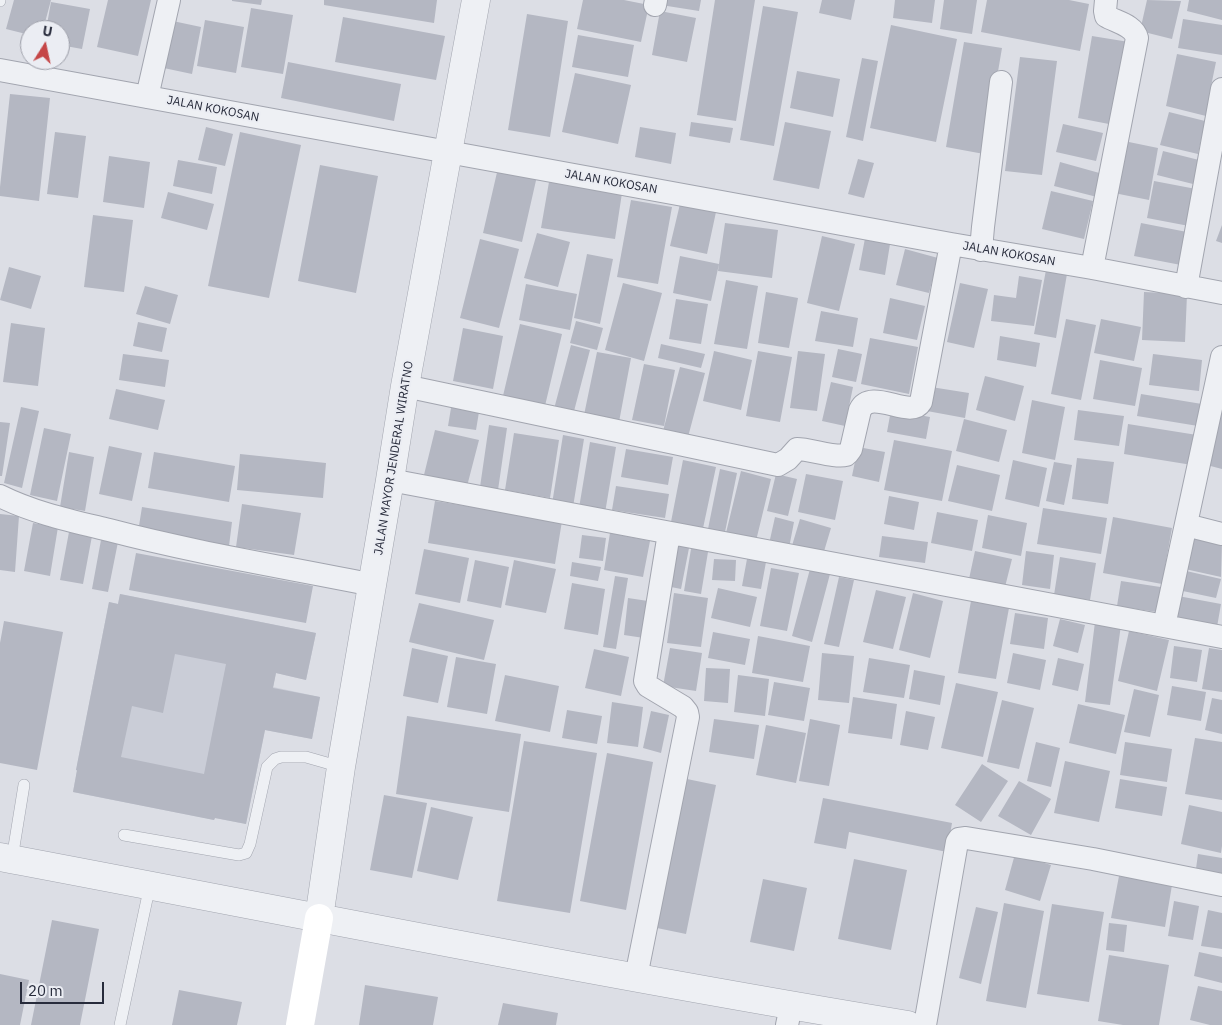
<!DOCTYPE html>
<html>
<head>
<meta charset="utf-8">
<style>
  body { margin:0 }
  #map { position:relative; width:1222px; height:1025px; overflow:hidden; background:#dcdee5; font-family:"IBM Plex Sans",sans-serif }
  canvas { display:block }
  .north { position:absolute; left:20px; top:20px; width:50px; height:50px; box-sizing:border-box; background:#ebedf3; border:1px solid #9d9fa9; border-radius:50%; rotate:10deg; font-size:14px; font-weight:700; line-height:20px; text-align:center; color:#272b3b }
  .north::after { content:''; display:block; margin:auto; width:18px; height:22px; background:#c54647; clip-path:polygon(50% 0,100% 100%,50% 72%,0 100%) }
  .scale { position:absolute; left:20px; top:982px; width:84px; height:22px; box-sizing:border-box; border:2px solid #272b3b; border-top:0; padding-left:6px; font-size:15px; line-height:18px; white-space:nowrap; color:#272b3b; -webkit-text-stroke:4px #ebedf3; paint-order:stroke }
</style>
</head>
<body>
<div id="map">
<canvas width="1222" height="1025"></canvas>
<div class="north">U</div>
<div class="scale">20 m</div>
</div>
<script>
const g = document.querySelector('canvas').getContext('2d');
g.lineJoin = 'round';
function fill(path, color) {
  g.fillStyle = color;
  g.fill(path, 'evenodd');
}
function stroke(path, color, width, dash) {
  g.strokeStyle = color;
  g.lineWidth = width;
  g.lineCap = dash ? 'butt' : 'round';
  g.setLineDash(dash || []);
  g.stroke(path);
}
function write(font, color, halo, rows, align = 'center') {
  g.font = font + ' "IBM Plex Sans",sans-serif';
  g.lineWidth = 4;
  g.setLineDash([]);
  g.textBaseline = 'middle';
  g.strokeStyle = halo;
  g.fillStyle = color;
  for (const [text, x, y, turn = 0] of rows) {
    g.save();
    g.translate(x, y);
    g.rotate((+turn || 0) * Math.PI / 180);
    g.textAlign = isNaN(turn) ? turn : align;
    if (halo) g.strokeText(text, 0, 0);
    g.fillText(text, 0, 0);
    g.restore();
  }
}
fill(new Path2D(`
  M120 594 316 633 306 680 276 673 273 687 320 697 312 739 265 730 246 824 215 818 214 820 73 792 77 771 76 770 109 602 118 604Z`), '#cacdd7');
fill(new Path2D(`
  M14 0H51L43 30H30V35L6 29Z
  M108 0H151L138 56 97 47Z
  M232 0H262L261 5 232 1Z
  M324 0H437L434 23 324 5Z
  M583 0H624L649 5 641 42 577 29Z
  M662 0H701L699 11 661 5Z
  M715 0H755L736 121 697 115Z
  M822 0H855L851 20 819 13Z
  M895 0H935L932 23 893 18Z
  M944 0H977L972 34 940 29Z
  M987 0H1069L1089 4 1080 51 981 32Z
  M1147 0 1181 1 1172 39 1140 31Z
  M1189 0H1222V20L1187 11Z
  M51 2 90 9 82 49 60 45V30H46Z
  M763 6 798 12 774 146 740 140Z
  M251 8 293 15 283 74 241 67Z
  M660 11 696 18 687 62 652 55Z
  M527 14 568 21 550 137 508 130Z
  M343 17 445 36 436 80 335 62Z
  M1183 19 1222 25V55L1178 48Z
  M168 20 201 27 192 74 159 67Z
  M205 20 244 27 236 73 197 66Z
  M891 25 957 39 936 142 870 128Z
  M578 35 634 45 628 77 572 67Z
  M1092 36 1129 42 1114 125 1078 118Z
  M964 42 1002 48 984 154 946 147Z
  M1177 54 1216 62 1209 96 1214 98 1210 117 1166 106Z
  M1020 57 1057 61 1042 175 1005 171Z
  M862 58 878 61 863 141 846 137Z
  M288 62 401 84 394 121 281 98Z
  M797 71 840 79 833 117 790 108Z
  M575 73 631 85 618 144 562 132Z
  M10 94 50 98 39 201 0 196V187Z
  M1169 112 1205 121 1198 154 1160 145Z
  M691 122 733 128 730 143 689 136Z
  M785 122 831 131 819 189 773 180Z
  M1063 124 1103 133 1096 161 1056 152Z
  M206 127 233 134 225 166 198 160Z
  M640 127 676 133 671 164 635 157Z
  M55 132 86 136 78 198 47 194Z
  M240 132 301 145 269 298 208 286Z
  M1124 141 1158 148 1149 200 1114 193Z
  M1163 151 1199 160 1193 184 1157 175Z
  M109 156 150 162 144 208 103 202Z
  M858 159 874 163 864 198 848 194Z
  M178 160 217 167 212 194 173 186Z
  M1060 162 1103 174 1097 197 1054 186Z
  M320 165 378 176 356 293 298 281Z
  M498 168 537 176 522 242 483 233Z
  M1154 181 1196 189 1189 226 1147 218Z
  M549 182 622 193 615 239 541 228Z
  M1051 191 1093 201 1084 239 1042 229Z
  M168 192 214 204 207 230 161 218Z
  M631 200 672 207 658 284 617 277Z
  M680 204 716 212 707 254 670 246Z
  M93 215 133 220 124 292 84 287Z
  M725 223 778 230 772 278 718 271Z
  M1141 223 1187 232 1181 265 1134 256Z
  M1222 225V243L1216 241Z
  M537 233 570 242 558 287 524 278Z
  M866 233 891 238 885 275 859 270Z
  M822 236 855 244 839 311 807 303Z
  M480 239 519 249 499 328 460 318Z
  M905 249 938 258 929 293 896 285Z
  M587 254 613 259 600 324 574 318Z
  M680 256 719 264 711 301 673 293Z
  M9 267 41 276 31 309 0 300Z
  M1046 270 1067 274 1056 338 1034 334Z
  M1019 276 1042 280 1034 326 991 321 994 295 1016 298Z
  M726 280 758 286 747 349 714 344Z
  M623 283 662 293 644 361 605 350Z
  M960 283 988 289 974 348 947 342Z
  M526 284 577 294 570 330 519 320Z
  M145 286 178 295 170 324 136 314Z
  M766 292 798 298 789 348 758 343Z
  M1144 292 1187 294 1185 342 1142 340Z
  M890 298 925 306 917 340 883 333Z
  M676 299 708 304 701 344 669 339Z
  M821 311 858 318 853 347 815 341Z
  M1066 319 1096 325 1081 400 1051 394Z
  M1101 319 1141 327 1134 361 1094 353Z
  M576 321 603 328 597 350 570 343Z
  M138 322 167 328 162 352 133 346Z
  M11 323 45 328 38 386 3 382Z
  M520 324 562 334 544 410 502 400Z
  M463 328 503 336 493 389 453 381Z
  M1000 336 1040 343 1036 367 997 360Z
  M870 338 918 347 909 394 861 384Z
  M661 344 705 354 701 368 658 358Z
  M571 345 590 350 573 415 554 409Z
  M838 349 862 354 856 382 832 377Z
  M714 351 752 360 741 410 703 401Z
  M758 351 792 357 780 422 746 416Z
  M798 351 825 354 817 411 790 408Z
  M597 352 631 358 619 422 584 415Z
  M123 354 169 360 165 387 119 380Z
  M1153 354 1202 360 1199 391 1149 385Z
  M1100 360 1142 368 1135 406 1093 399Z
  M644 364 675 370 664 426 632 420Z
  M680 367 705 373 688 437 663 431Z
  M985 376 1024 386 1015 421 976 410Z
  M831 382 853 387 845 426 822 421Z
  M931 387 969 393 965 418 927 411Z
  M116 389 165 400 158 430 109 419Z
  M1141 394 1202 404 1198 426 1137 416Z
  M1032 400 1065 407 1055 460 1022 453Z
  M452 402 480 406 476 430 448 426Z
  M1222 404V469L1203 464Z
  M21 407 39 411 22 488 4 483Z
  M891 410 930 417 926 439 887 432Z
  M1078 410 1124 416 1119 446 1074 440Z
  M964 419 1007 430 999 462 956 451Z
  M0 422 10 423 2 476H0Z
  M1128 424 1197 435 1192 465 1124 454Z
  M489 425 507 428 498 490 480 487Z
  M44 428 71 434 57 501 30 495Z
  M435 430 479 440 465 494 422 483Z
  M514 433 559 440 550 498 505 490Z
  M563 435 584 439 573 507 552 504Z
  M894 440 952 451 942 501 884 490Z
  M590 442 616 447 605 513 579 508Z
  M109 446 142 453 132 501 99 494Z
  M858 447 885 452 879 482 852 476Z
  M626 449 673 457 668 485 621 477Z
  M69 452 94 457 85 511 60 507Z
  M154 452 235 466 229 502 148 488Z
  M240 454 326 463 323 498 237 490Z
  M1077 458 1114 462 1108 504 1072 499Z
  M683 460 716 467 702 533 670 527Z
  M1013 460 1047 468 1039 507 1005 499Z
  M1054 462 1072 465 1064 505 1046 501Z
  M957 465 1000 475 992 511 948 501Z
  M720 469 737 473 725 532 708 529Z
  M741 471 771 479 755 545 725 537Z
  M776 474 797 479 788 516 767 511Z
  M806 474 843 481 835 520 798 512Z
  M616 486 669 494 665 518 612 510Z
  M889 496 919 502 914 530 884 524Z
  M435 501 562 521 555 564 428 543Z
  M242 504 301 513 294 555 236 547Z
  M142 507 232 522 229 546 138 532Z
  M1043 508 1107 518 1101 554 1037 544Z
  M937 512 978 520 972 551 931 543Z
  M0 514 19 516 15 572 0 570Z
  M988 515 1027 523 1021 556 982 548Z
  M775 517 794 522 789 548 769 544Z
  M1113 517 1172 528 1162 584 1103 573Z
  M800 519 831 528 822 558 791 549Z
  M33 523 58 527 50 576 24 571Z
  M69 532 92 536 83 584 60 580Z
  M610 533 650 541 643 577 604 570Z
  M582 535 606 538 603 561 579 558Z
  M882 536 928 542 925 563 879 557Z
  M1192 536 1222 542 1221 577 1185 569Z
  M101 540 118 542 108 592 92 589Z
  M674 540 690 543 681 589 666 586Z
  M692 543 709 546 701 594 684 591Z
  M424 549 469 558 460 603 415 594Z
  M975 551 1012 559 1005 587 969 579Z
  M1026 551 1054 555 1050 589 1022 585Z
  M136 553 313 586 306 623 129 590Z
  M1060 557 1096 563 1090 600 1054 595Z
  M714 559 736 560 735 581 712 580Z
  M747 559 766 562 761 589 742 586Z
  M475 560 509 567 501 608 467 601Z
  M514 560 556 569 546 613 505 605Z
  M572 562 601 567 598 581 570 576Z
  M771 568 799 573 787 631 760 626Z
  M810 569 830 574 812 642 792 636Z
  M1182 570 1221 579 1216 598 1178 590Z
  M615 576 628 578 616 649 603 647Z
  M839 577 854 580 839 647 824 644Z
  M1121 581 1167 588 1163 613 1117 606Z
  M572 583 605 589 598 635 564 629Z
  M718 588 757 597 750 627 711 618Z
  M876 590 906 597 893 649 863 642Z
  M674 593 708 598 701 647 667 643Z
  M913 593 943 601 930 658 899 650Z
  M120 594 316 633 306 680 276 673 273 688 320 697 312 739 265 730 246 824 215 818 214 820 73 792 77 770H76L109 602 118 604ZM175 654 226 664 204 774 121 757 132 706 163 713Z
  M1178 596 1221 604 1217 627 1173 618Z
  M628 598 648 601 644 638 624 635Z
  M971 601 1009 608 996 679 958 673Z
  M419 603 494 620 484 660 409 642Z
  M1015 613 1048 618 1044 649 1010 644Z
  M1060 619 1085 625 1078 653 1053 646Z
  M4 621 63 632 37 770 0 763V643Z
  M1095 622 1121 625 1110 705 1085 702Z
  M1129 631 1169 640 1157 691 1118 681Z
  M713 632 750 639 745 665 708 658Z
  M758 636 810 646 803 682 752 673Z
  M1174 646 1202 650 1197 682 1170 678Z
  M412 648 448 656 438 703 403 696Z
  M670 648 702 653 696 691 663 686Z
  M1209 648 1222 650V692L1202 689Z
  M594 649 629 657 621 696 585 688Z
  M822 653 854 656 849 703 818 700Z
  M1013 653 1046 660 1040 690 1007 683Z
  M456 657 496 664 487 714 447 707Z
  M869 658 910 665 904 698 863 692Z
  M1058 658 1084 664 1078 691 1052 685Z
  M706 668 730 669 728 703 704 701Z
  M914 670 945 676 940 705 909 699Z
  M505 675 559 686 550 732 495 721Z
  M738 675 769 679 765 716 734 712Z
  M774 682 810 688 804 721 768 715Z
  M956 683 998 692 983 757 941 748Z
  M1172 686 1206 692 1201 721 1167 715Z
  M1134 689 1159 695 1150 737 1124 732Z
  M853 697 897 704 892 739 848 733Z
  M1212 698 1222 700V734L1205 730Z
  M1002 700 1034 708 1019 769 987 762Z
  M612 702 643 707 638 747 607 743Z
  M1078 704 1125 715 1116 754 1069 743Z
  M567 710 602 716 597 744 562 738Z
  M651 711 669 715 661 753 643 748Z
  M906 711 935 717 928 750 900 745Z
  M407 716 521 734 509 812 396 794Z
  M714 719 759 725 754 759 709 752Z
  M810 719 840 725 829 786 799 781Z
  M766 725 806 733 796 783 756 775Z
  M1195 738 1222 742V800L1185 794Z
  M524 741 597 753 570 913 497 901Z
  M1036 742 1060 748 1051 787 1027 781Z
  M1125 742 1172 749 1167 782 1120 775Z
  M607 753 653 762 626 910 580 901Z
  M1065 761 1110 771 1099 822 1054 813Z
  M982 764 1008 781 981 822 955 805Z
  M687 779 716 785 686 934 657 928Z
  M1120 779 1167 787 1162 816 1115 808Z
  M1019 781 1051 799 1031 835 998 816Z
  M384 795 427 803 412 878 370 870Z
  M823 798 952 823 947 852 849 832 846 849 814 843Z
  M1189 805 1222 812V846L1221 853 1181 844Z
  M431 807 473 817 458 880 417 871Z
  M1015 854 1051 865 1040 901 1005 890Z
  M1198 854 1222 858V880L1195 876Z
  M854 859 907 870 891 950 838 939Z
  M1119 876 1172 885 1165 927 1111 918Z
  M763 879 807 888 794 951 750 942Z
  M1174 901 1199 906 1193 940 1168 936Z
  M1004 903 1044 911 1026 1008 986 1001Z
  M1052 904 1104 912 1089 1002 1037 994Z
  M976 907 998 912 981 984 959 978Z
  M1208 910 1222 913V949L1201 946Z
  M52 920 99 929 80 1025H31Z
  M1109 923 1127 925 1124 952 1106 950Z
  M1199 952 1222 957V983L1194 976Z
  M1109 955 1169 965 1159 1025H1123L1098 1021Z
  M0 974 29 980 20 1025H0Z
  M365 985 438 997 433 1025H359Z
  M1198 986 1222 991V1025H1210L1190 1020Z
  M179 990 242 1002 237 1025H172Z
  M503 1003 558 1013 556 1025H498Z`), '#b4b7c2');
const service = new Path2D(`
  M0 1V0
  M124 835 239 855 246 853 250 844 267 767 275 759 281 757H306L341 767
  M12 859 24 785
  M120 1025 150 885`);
const minor = new Path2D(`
  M655 5 656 0
  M0 70 951 244 1092 268 1222 293
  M147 97 169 0
  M981 250 983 227 1001 82
  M1092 268 1137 38C1134 25 1116 22 1106 16L1105 11 1106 0
  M1186 287 1222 89
  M405 386 778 465 788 459 797 449C810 449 835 458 846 455 849 453 849 452 851 449L860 410C871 387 911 420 921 402L951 244
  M390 480 1222 637
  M0 496C34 513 72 521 109 530 196 553 285 567 373 585
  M1186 525 1222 534
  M1164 626 1222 357
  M636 977 688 717 687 712 683 707 648 686 645 681 669 533
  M787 1025 791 1006
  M925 1025 957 842 959 839 966 838 1093 859 1222 885`);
const tertiary = new Path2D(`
  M0 857C302 914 604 975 908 1025
  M319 918 341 767 390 480 405 386 476 0`);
stroke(service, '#a2a5af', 12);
stroke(minor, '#a2a5af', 24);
stroke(tertiary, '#a2a5af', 29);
stroke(service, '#eef0f4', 11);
stroke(minor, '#eef0f4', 22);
stroke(tertiary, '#eef0f4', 28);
stroke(new Path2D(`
  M300 1025 319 918`), '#fff', 28);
write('12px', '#272b3b', '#ebedf3', [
  ["JALAN KOKOSAN",213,109,11],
  ["JALAN KOKOSAN",611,182,10],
  ["JALAN KOKOSAN",1009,254,10],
  ["JALAN MAYOR JENDERAL WIRATNO",394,458,-81]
]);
</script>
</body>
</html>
